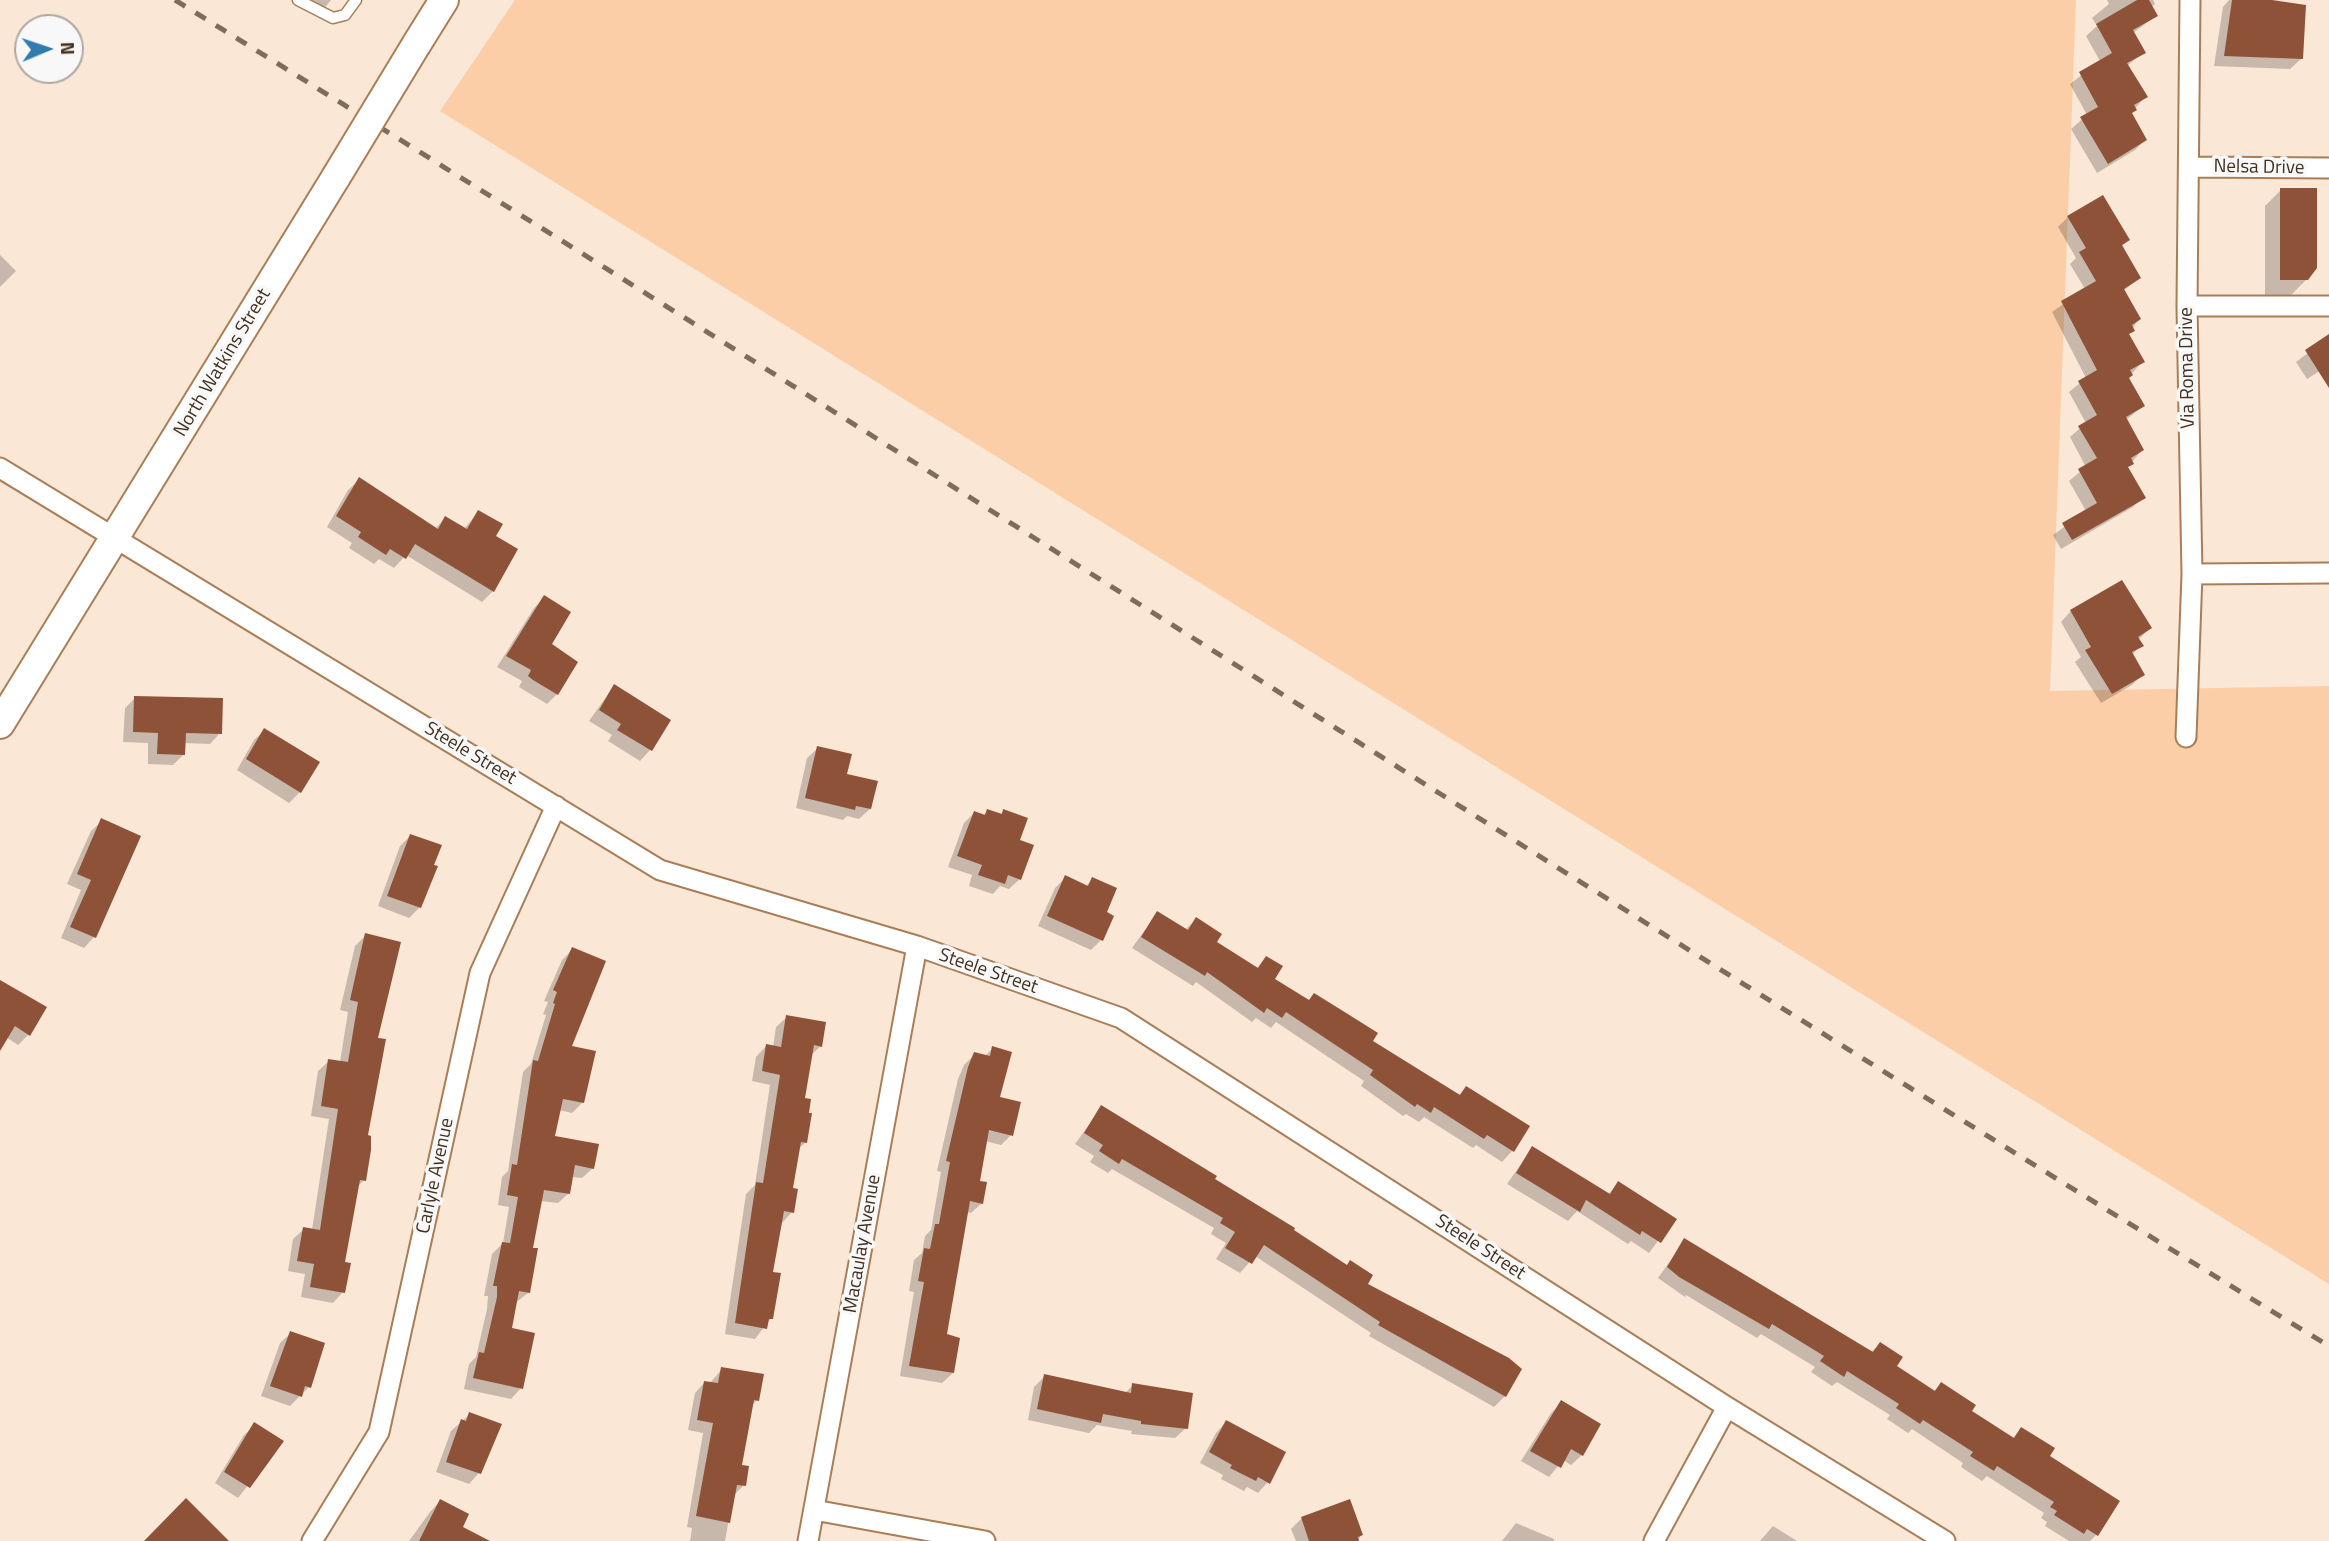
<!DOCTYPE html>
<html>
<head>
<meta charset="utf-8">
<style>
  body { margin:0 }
  #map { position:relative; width:2329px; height:1541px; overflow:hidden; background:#fae7d6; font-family:"Titillium Web",sans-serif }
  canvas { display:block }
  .north { position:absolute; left:14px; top:14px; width:70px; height:70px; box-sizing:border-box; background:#f8f8f8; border:2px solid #afa8a1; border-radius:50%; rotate:88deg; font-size:19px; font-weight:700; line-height:28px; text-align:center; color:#42301f }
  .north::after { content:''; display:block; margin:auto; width:24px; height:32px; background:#317caf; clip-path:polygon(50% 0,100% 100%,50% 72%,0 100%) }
</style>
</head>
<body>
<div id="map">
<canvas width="2329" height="1541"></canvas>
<div class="north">N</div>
</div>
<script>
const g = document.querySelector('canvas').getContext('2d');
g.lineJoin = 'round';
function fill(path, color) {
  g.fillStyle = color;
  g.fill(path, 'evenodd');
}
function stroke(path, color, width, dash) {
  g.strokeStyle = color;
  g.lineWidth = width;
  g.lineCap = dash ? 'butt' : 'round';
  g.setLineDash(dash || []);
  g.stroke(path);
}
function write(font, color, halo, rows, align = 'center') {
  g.font = font + ' "Titillium Web",sans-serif';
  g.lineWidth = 7;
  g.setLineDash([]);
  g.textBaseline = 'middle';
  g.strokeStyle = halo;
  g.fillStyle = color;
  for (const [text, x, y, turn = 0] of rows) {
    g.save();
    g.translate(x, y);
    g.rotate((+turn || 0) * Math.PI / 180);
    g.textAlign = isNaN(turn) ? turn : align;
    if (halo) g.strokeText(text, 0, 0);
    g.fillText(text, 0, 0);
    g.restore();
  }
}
fill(new Path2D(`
  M515 0H2076L2050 691 2329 686V1284L440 111Z`), '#fbcea7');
fill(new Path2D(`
  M308 0H331L323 10Z
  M2107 0H2153L2155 4 2151 7 2156 16 2133 33 2144 52 2127 66 2146 96 2130 114 2145 140 2135 150 2097 173 2071 129 2087 115 2070 84 2100 61 2086 36 2097 26 2092 18 2109 4Z
  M2229 0H2273L2301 59 2290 69 2214 66 2223 7Z
  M2281 190 2307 279 2290 296H2265V206Z
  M2068 217 2128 240 2121 247 2139 278 2123 291 2139 319 2128 335 2143 361 2127 379 2143 406 2126 420 2142 450 2127 468 2143 497 2133 507 2061 549 2053 535 2086 511 2069 481 2086 467 2070 437 2086 423 2069 392 2086 378 2052 312 2085 289 2070 264 2076 258 2058 227Z
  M0 255 16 271 0 287Z
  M2329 337V365L2307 379 2296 362Z
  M359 480 435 529 445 518 464 529 478 512 494 537 516 550 493 591 482 602 406 555 394 568 379 559 374 564 349 548 352 543 327 527 348 490Z
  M544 598 557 694 547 704 519 687 522 681 497 667 534 608Z
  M2071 611 2150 628 2138 640 2141 645 2132 655 2143 674 2132 685 2101 703 2075 662 2081 657 2061 622Z
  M614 686 668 721 650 750 640 761 608 741 612 735 589 721Z
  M135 698 220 733 210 744 184 743V754L173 765 148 764V743L123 742 125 708Z
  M265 730 300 792 289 803 237 770 254 740Z
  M818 748 845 775 870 809 859 819 847 816 843 820 796 808 807 758Z
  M987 811 1000 815 1004 811 1018 841 1020 879 1009 889 1000 886 993 894 969 886 972 875 948 867 964 823 974 813 983 816Z
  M102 821 94 937 84 948 61 938 81 890 67 884 91 831Z
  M410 836 420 907 409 918 378 906 400 846Z
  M1066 877 1085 887 1093 879 1104 913 1101 940 1091 950 1038 926 1055 888Z
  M1157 913 1185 930 1196 919 1214 942 1256 969 1266 958 1273 979 1458 1096 1466 1088 1528 1126 1512 1151 1502 1162 1476 1145 1473 1148 1424 1117 1419 1122 1406 1114 1403 1116 1361 1086 1364 1081 1276 1022 1271 1028 1256 1018 1252 1022 1196 982 1193 986 1132 948Z
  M366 935 376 1039 364 1180 357 1187 343 1263V1292L333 1303 301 1297 305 1274 288 1271 293 1239 304 1229 312 1230 329 1119 311 1116 318 1071 329 1061 340 1062 348 1012 340 1010 355 946Z
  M573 949 570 1047 582 1103 572 1113 559 1110 552 1138 593 1168 582 1178 571 1177 569 1193 558 1203 540 1201 531 1249 528 1293 515 1303 510 1330 521 1388 511 1399 464 1389 469 1364 476 1357 487 1309 488 1296H484L492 1254 503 1243 509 1207 498 1205 502 1177 508 1171 523 1072 531 1064 546 1015 543 1014 548 1002 544 1001 562 960Z
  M0 982 29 1034 18 1045 6 1037 0 1044Z
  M787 1017 821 1046 810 1056 803 1099 805 1143 798 1149 791 1190 792 1212 782 1223 771 1273V1318L755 1339 725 1334 746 1194 755 1185 770 1085 752 1081 756 1057 766 1046 773 1047 776 1027Z
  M993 1048 998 1098 1011 1135 1001 1145 985 1141 978 1182 982 1203 971 1213 967 1212 945 1335 953 1373 942 1383 900 1376 914 1292 909 1291 914 1260 922 1253 925 1236 931 1230 941 1172 937 1171 958 1079 964 1065 975 1054 984 1057Z
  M1101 1108 1292 1230 1365 1284 1407 1309 1411 1306 1474 1340 1520 1369 1505 1396 1494 1407 1369 1336 1371 1333 1255 1256 1240 1273 1216 1259 1226 1243 1211 1234 1214 1228 1112 1169 1108 1173 1090 1162 1094 1156 1075 1144Z
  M1532 1148 1608 1194 1619 1183 1674 1219 1649 1253 1631 1241 1628 1244 1577 1211 1568 1221 1507 1184Z
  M1685 1240 1871 1352 1880 1344 1894 1367 1933 1392 1941 1384 1969 1412 2012 1439 2021 1429 2047 1456 2096 1535 2090 1541H2069L2045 1526 2047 1522 2041 1518 2044 1513 1987 1476 1982 1481 1961 1467 1963 1463 1912 1429 1908 1433 1887 1419 1890 1415 1837 1382 1832 1386 1811 1372 1815 1367 1761 1334 1757 1338 1686 1295 1685 1297 1658 1278Z
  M291 1333 323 1344 309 1387 290 1406 261 1396 280 1343Z
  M722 1369 757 1400 751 1406 740 1466 744 1485 733 1496 725 1541H690L692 1528 687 1527 703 1433 688 1430 695 1393 705 1382 710 1383Z
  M1045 1376 1125 1393 1133 1385 1186 1428 1175 1438 1131 1434 1132 1431 1097 1425 1089 1433 1028 1420 1034 1387Z
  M1561 1403 1582 1455 1571 1465 1563 1460 1549 1477 1521 1461 1551 1413Z
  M470 1414 479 1473 469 1484 436 1472 451 1431Z
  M1226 1422 1268 1482 1258 1493 1247 1487 1244 1491 1221 1479 1223 1475 1200 1463 1216 1433Z
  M255 1425 256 1475 238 1498 215 1483 244 1435Z
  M440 1501 468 1541H409L430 1512Z
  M1302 1518 1361 1535 1358 1541H1296L1291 1529Z
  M1516 1523 1554 1539V1541H1502Z
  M1773 1526 1797 1541H1760Z`), '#0003');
fill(new Path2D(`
  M2137 0H2149L2158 16 2133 30 2146 53 2127 63 2148 97 2134 105 2137 110 2132 113 2147 140 2108 164 2080 117 2098 107 2079 72 2112 53 2096 24Z
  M2232 0H2272L2306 5 2303 59 2224 56Z
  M2280 188H2317V268L2308 280H2280Z
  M2103 195 2130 240 2122 245 2141 278 2124 289 2141 319 2132 325 2135 331 2129 334 2145 362 2130 370 2133 375 2129 378 2145 406 2126 417 2144 450 2131 458 2134 464 2128 467 2146 498 2072 540 2062 523 2097 503 2078 469 2097 458 2078 426 2097 415 2078 381 2097 370 2061 301 2096 281 2079 252 2086 248 2067 216Z
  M2329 334V388L2305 350Z
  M359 477 438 529 445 516 467 529 478 510 503 524 496 536 518 549 494 592 415 544 406 559 390 549 386 555 358 537 361 532 336 516Z
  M2122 580 2152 628 2138 637 2144 646 2132 652 2145 675 2112 694 2085 650 2091 647 2070 610Z
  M544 595 571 612 552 644 578 662 558 695 533 680 528 676 531 670 506 656Z
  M614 684 671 720 652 751 617 730 621 724 599 710Z
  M134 696 223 698 222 734 186 733 185 755 157 754 158 733 133 732Z
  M264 728 320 762 301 793 246 759Z
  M817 746 852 754 847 774 878 781 871 809 856 806 855 810 805 798Z
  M987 809 1002 814 1003 809 1028 818 1020 840 1034 845 1021 880 1008 875 1005 884 978 875 982 865 957 856 974 811 985 815Z
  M101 818 141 836 96 938 70 927 91 880 77 874Z
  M410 834 442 845 434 865 438 866 421 908 387 896Z
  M1065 875 1088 886 1092 877 1117 888 1107 912 1114 916 1103 941 1047 916Z
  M1157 911 1188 930 1196 917 1222 934 1217 942 1258 968 1266 956 1283 966 1275 979 1309 1000 1314 993 1351 1016 1378 1033 1373 1041 1460 1095 1466 1086 1530 1126 1514 1152 1487 1135 1484 1139 1434 1107 1431 1113 1417 1104 1415 1107 1370 1075 1373 1070 1286 1012 1282 1018 1267 1008 1264 1013 1207 972 1205 976 1141 937Z
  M365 933 401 942 378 1038 386 1039 368 1135 371 1136V1150L366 1181 360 1180 345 1262 351 1263 345 1293 310 1287 314 1264 297 1261 303 1227 320 1230 338 1109 321 1106 328 1059 348 1062 358 1002 350 1000Z
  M572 947 606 961 572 1046 596 1051 584 1103 563 1099 555 1136 599 1144 594 1169 575 1165 570 1194 544 1190 533 1248H538L530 1293 519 1291 512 1328 535 1333 523 1389 473 1378 479 1352 484 1353 497 1297V1286H493L502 1242 510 1243 518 1197 507 1195 512 1164 517 1165 533 1060 538 1061 555 1004 553 1003 557 992 553 990Z
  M0 980 47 1007 30 1036 15 1026 0 1051Z
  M786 1015 826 1022 822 1047 814 1045 805 1098 811 1099 809 1113H812L807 1143 801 1142 793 1188 798 1189 794 1213 784 1211 773 1272 781 1273 773 1319H769L767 1329 735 1323 756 1182 763 1183 780 1075 762 1071 766 1044 781 1047Z
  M992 1046 1012 1052 1000 1097 1021 1102 1013 1136 989 1130 980 1181 987 1182 983 1204 970 1201 947 1334 960 1338 954 1373 909 1366 924 1282 918 1281 924 1248 930 1249 935 1224H939L950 1162 946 1161 968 1067 974 1052 990 1056Z
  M1101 1105 1217 1176 1215 1179 1295 1228 1294 1230 1347 1265 1350 1260 1373 1275 1368 1284 1509 1358 1522 1369 1506 1397 1378 1325 1380 1322 1264 1245 1252 1264 1225 1248 1235 1232 1220 1223 1223 1218 1122 1159 1119 1164 1099 1151 1103 1145 1084 1133Z
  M1532 1146 1610 1194 1618 1181 1677 1219 1661 1243 1642 1231 1640 1235 1586 1200 1580 1212 1516 1173Z
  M1684 1238 1873 1352 1880 1342 1903 1357 1897 1366 1935 1391 1941 1382 1976 1405 1972 1411 2014 1438 2021 1427 2055 1448 2050 1456 2120 1501 2098 1536 2087 1529 2084 1534 2054 1515 2057 1511 2050 1507 2054 1502 1997 1466 1994 1471 1970 1456 1973 1452 1923 1420 1920 1424 1896 1408 1899 1404 1847 1371 1844 1377 1820 1361 1824 1356 1772 1324 1769 1329 1679 1277 1667 1267Z
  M290 1331 325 1343 311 1388 305 1386 302 1397 270 1386Z
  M721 1367 764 1374 759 1401 754 1400 742 1465 749 1466 746 1486 737 1485 730 1523 696 1516 713 1423 697 1420 704 1381 718 1383Z
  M1044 1374 1131 1393 1132 1383 1193 1393 1188 1429 1141 1424V1421L1103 1414 1101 1423 1037 1409Z
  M1561 1400 1601 1424 1583 1456 1571 1449 1561 1468 1530 1451Z
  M469 1412 502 1424 481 1474 446 1462 461 1419 466 1421Z
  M1226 1420 1286 1452 1270 1484 1258 1477 1256 1481 1230 1468 1232 1465 1209 1452Z
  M254 1422 284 1441 250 1488 224 1472Z
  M186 1498 229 1541H144Z
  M440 1499 469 1514 463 1527 490 1541H419Z
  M1350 1499 1363 1535 1358 1537 1359 1541H1309L1301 1517Z`), '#8e5239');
const lane = new Path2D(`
  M298 0 333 18 345 15 356 0`);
const street = new Path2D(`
  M2189 167 2329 168
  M2187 306H2329
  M0 468 660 870 917 946 1121 1018 1727 1407 1945 1541
  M2192 574 2329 573
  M2186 737 2192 574 2187 306 2190 0
  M814 1510 985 1541
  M312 1541 379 1432 480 973 556 806
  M808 1541 917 946
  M1654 1541 1727 1407`);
const secondary = new Path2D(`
  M416 45 444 0
  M0 724 336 177`);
stroke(lane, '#a97e57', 13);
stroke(street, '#a97e57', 23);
stroke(secondary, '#a97e57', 32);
stroke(lane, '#fff', 10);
stroke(street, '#fff', 19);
stroke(secondary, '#fff', 28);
stroke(new Path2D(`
  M175 0C895 445 1606 905 2329 1346`), '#7f6d5c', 5, [12, 12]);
const secondaryBridge = new Path2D(`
  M336 177 416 45`);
stroke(secondaryBridge, '#a97e57', 32, []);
stroke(secondaryBridge, '#fff', 28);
write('19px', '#42301f', '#f8f8f8', [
  ["Nelsa Drive",2259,168,1],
  ["North Watkins Street",223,363,-59],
  ["Via Roma Drive",2188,368,-91],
  ["Steele Street",470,754,31],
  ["Steele Street",988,972,19],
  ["Carlyle Avenue",436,1176,-78],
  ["Macaulay Avenue",863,1244,-80],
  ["Steele Street",1480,1248,33]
]);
</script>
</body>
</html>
